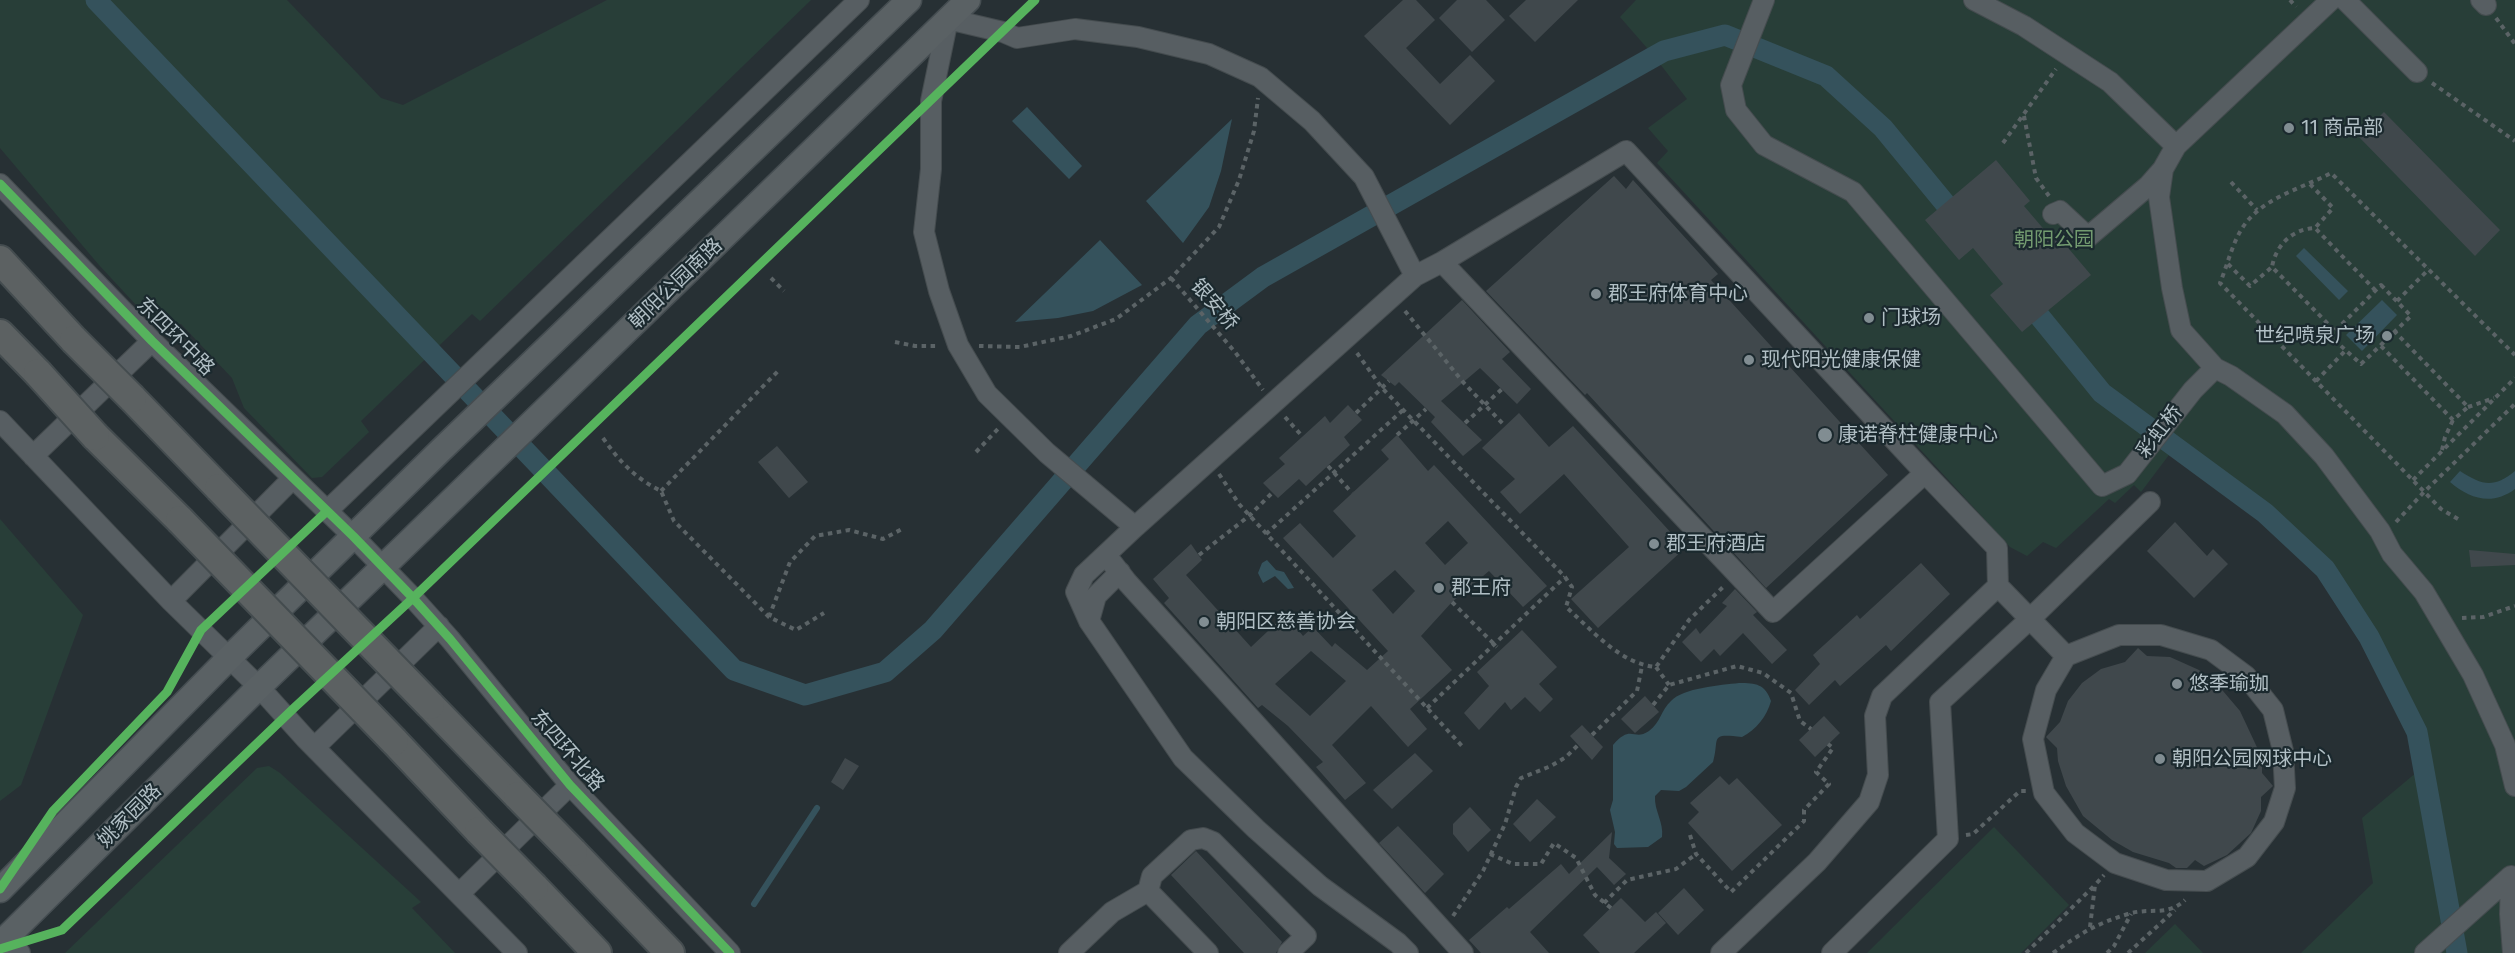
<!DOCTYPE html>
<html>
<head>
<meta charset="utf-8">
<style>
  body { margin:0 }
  canvas { display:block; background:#273034 }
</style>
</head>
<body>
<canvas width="2515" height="953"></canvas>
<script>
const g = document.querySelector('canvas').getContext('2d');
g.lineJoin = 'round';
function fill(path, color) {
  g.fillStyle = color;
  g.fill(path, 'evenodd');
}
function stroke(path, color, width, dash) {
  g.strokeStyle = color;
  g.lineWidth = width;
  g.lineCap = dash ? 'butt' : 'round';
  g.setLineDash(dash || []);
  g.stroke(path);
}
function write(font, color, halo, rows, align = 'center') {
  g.font = font + ' "Fira Sans","Noto Sans SC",sans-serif';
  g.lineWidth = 4.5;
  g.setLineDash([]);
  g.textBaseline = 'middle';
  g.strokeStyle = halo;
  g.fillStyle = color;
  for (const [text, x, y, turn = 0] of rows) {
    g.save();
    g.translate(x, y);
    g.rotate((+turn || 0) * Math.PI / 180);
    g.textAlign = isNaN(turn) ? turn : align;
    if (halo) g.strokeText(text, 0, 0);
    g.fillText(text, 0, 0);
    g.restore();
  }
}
fill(new Path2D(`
  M0 0H287L381 98 403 105 607 0H811L480 321 472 314 361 421 369 432 322 477 312 478 244 408 232 378 181 324 166 329 149 319 99 265 0 148Z
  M1636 0H2515V953H2301L2373 883 2362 818 2423 767 2417 732 2369 637 2325 569 2265 513 2175 447 2141 492 2134 485 2115 503 2109 499 2056 548 2043 542 2027 556 2010 547 1657 163 1668 151 1648 128 1687 99 1654 56 1620 17Z
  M0 519 83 615 21 785 0 801Z
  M269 766 280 773 421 902 412 908 455 953H65L257 768Z
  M1994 827 2069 905 2021 953H1867Z
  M2175 924 2203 953H2145Z`), '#283e38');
fill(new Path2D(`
  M1027 107 1082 166 1069 179 1012 121Z
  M1232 119 1221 171 1209 207 1183 243 1146 201Z
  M1100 240 1142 285 1093 311 1058 318 1015 322Z
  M2304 248 2348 291 2339 300 2296 256Z
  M2382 300 2397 315 2362 351 2346 335Z
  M2460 471C2482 485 2493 489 2515 471V489C2492 506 2470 499 2450 482Z
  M1267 560 1276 570 1284 572 1294 588 1288 589 1275 576 1263 583 1258 573 1262 563Z
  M1739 683C1756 683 1765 684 1771 701 1767 716 1756 730 1742 737 1708 733 1720 738 1713 762L1686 787 1679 791 1661 790 1655 796C1654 811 1664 822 1662 837L1648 847 1617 848 1614 844 1615 832 1610 810 1613 800V745C1632 723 1633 742 1649 731 1661 722 1661 710 1671 701 1683 688 1721 685 1739 683Z`), '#35525c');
stroke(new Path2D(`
  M754 904 817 808`), '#35525c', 6);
stroke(new Path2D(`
  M96 0 734 670 805 695 885 672 933 630 1198 325 1263 277 1664 51 1725 35 1826 76 1883 128 1962 224
  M2023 296 2102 393 2265 513 2325 569 2369 637 2417 732 2457 953`), '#35525c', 21);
fill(new Path2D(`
  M1403 0H1416L1435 20 1406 48 1440 84 1470 55 1495 81 1450 125 1364 36Z
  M1457 0H1486L1505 20 1472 52 1439 18Z
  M1526 0H1578L1535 42 1509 16Z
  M2384 112 2500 230 2475 256 2359 137Z
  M1996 160 2030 201 2024 206 2053 240 2058 236 2091 275 2022 332 1990 295 2003 284 1973 248 1959 260 1925 220Z
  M1614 176 1626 189 1633 180 1718 274 1711 280 1888 475 1766 588 1587 393 1585 395 1486 291Z
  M1462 300 1510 352 1502 359 1531 389 1517 404 1480 368 1441 401 1482 440 1463 456 1431 422 1435 417 1399 382 1395 386 1381 375Z
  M1348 405 1362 420 1344 437 1350 445 1306 486 1299 479 1278 498 1263 483 1285 464 1279 458 1325 416 1330 423Z
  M1519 413 1549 447 1573 426 1685 548 1598 628 1571 599 1629 547 1564 474 1520 514 1500 492 1515 479 1482 448Z
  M1397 435 1428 471 1434 465 1547 586 1523 607 1489 571 1452 602 1421 636 1452 670 1410 709 1427 729 1408 747 1371 706 1332 745 1366 783 1345 800 1316 767 1323 762 1288 726 1262 705 1258 708 1164 603 1169 598 1153 579 1191 544 1202 560 1186 575 1251 647 1286 614 1303 636 1313 627 1332 647 1335 643 1367 670 1388 651 1283 538 1300 523 1333 558 1356 536 1333 511 1389 459 1381 450ZM1448 521 1468 543 1445 565 1425 543ZM1395 570 1415 591 1393 614 1372 590ZM1311 651 1346 681 1310 716 1275 684Z
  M777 446 808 482 789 498 758 462Z
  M2175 522 2207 556 2213 549 2228 564 2194 598 2147 551Z
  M2469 550 2515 554V565L2471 567Z
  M1921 563 1950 594 1891 651 1886 645 1840 686 1835 680 1809 705 1795 690 1820 664 1813 655 1857 615 1860 619Z
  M1735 589 1757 612 1753 615 1787 650 1772 664 1743 633 1720 656 1714 649 1701 662 1682 642 1696 628 1700 634 1727 606 1722 603Z
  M1522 630 1557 667 1539 684 1553 699 1540 712 1525 697 1511 710 1505 702 1479 730 1464 713 1489 686 1477 672Z
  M2138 648 2147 656 2170 657 2199 670 2223 691 2240 711 2262 758V773L2273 786 2261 797V811L2251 833 2227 855 2204 866 2195 860 2187 868H2176L2169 863 2133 852 2112 840 2083 816 2066 786 2058 761 2057 748 2046 737 2060 722 2068 701 2082 683 2101 669 2125 662Z
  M1645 696 1659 712 1635 733 1621 719Z
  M1824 716 1840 733 1815 757 1799 740Z
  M1582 725 1603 747 1592 760 1570 736Z
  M1415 753 1433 771 1392 809 1373 790Z
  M845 758 859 766 843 790 831 782Z
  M1720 776 1729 785 1737 778 1782 825 1732 871 1688 823 1699 812 1690 803Z
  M1537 799 1556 817 1530 842 1513 824Z
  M1470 807 1491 830 1468 852 1453 834V824Z
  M1398 826 1444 874 1425 893 1379 843Z
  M1612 832 1609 858 1626 874 1614 885 1597 867 1530 932 1549 953H1481L1469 940 1507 907 1509 909 1561 864 1569 874Z
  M1196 851 1282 942 1276 953H1244L1171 875Z
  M1684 888 1704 910 1678 935 1658 913Z
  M1621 898 1645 922 1656 912 1666 923 1634 953H1600L1583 935Z`), '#40484c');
const minor = new Path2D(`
  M1764 0 1731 85 1736 110 1764 145 1853 192 2102 486 2127 474 2193 390 2215 368
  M1974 0 2024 26 2110 82 2176 146 2163 169 2159 197 2172 288 2181 330 2215 368 2231 376 2285 414 2324 456 2380 531 2392 554 2424 592 2473 675 2505 745 2515 786
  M2345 0 2417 72
  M2481 0 2486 5
  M948 19 1003 32 1017 38 1075 29 1138 37 1209 54 1260 77 1312 121 1364 177 1415 276 1135 527 1047 453 987 394 958 345 939 291 924 232 931 169V101Z
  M2176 146 2331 0
  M0 184 152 341 353 536 413 598 450 639 570 785 730 953
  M2053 214 2060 211 2088 237 2148 186 2163 169
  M1415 276 1442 262 1626 151 1925 473 1773 612 1442 262
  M0 421 171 601 259 687 305 738 517 953
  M33 456 152 341
  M1925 473 1997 548 1998 586 2066 656 2046 690 2033 739 2044 793 2075 833 2115 863 2166 880 2207 881 2247 857 2274 822 2285 788 2283 751 2273 710 2246 676 2211 650 2161 635H2119L2066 656
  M327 511 859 0
  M1135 527 1084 575 1076 592 1089 621 1183 758 1256 829 1320 886 1398 943 1408 953
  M1106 555 1127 582 1463 953
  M171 601 292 479
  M1089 621 1096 596 1120 572
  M315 747 439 626
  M2511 876 2510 914 2513 953
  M1148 891 1208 953
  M459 894 570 785
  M6 939 20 953
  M1069 953 1112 912 1148 891 1152 876 1191 840 1203 838 1213 842 1306 936 1288 953
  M1721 953 1817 862 1869 802 1878 775 1875 716 1882 696 1998 586
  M1832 953 1948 839 1940 702 2030 619 2150 502
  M2425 953 2511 876`);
const major = new Path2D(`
  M0 890 229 658 441 450 909 0
  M0 944 259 687 968 0`);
const highway = new Path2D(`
  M0 260 74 340
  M0 334 38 373
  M132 398 219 488
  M95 436 180 520
  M430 705 518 796
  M394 741 479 831
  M573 852 670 953
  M534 887 597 953`);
stroke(minor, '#454c4f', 22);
stroke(major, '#454d51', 27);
stroke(highway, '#444c4f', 32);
stroke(new Path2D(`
  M2290 0 2296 7
  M2496 18 2515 44
  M2432 83 2515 141
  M2024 116 2036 178 2049 196
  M2003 143 2056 69
  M2231 182 2257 210
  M2310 184 2333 208 2315 228
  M2228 264 2250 286 2272 267
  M771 278 784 291
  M1171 278 1235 352 1263 390
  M2381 285 2411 316 2361 364 2330 336Z
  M2397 301 2429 269
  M1405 311 1463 382 1505 426
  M2334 330 2272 267C2276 245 2292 229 2315 228L2375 290
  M895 342 915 346H938
  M979 346 1020 347 1071 336 1116 319 1171 278 1219 227 1239 180 1254 131 1258 98
  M2381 346 2453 420 2468 407 2395 332
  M1357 353 1382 388 1565 577 1572 587 1566 607C1591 629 1620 664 1656 667L1689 620 1724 586
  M2316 381 2346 350
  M2468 407 2494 398
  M1356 413 1389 381
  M1285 417 1302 436
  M1465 423 1502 389
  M1397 435 1426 409
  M603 438C619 461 635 478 661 491L674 521 769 617 796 630 824 613
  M2442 450 2445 437 2453 420
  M976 452 998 429
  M1328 466 1352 493
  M1219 474 1239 504 1462 746
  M2413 480 2515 378
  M661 491 780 369
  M2458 519 2441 509 2220 283C2227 266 2232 245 2241 230 2260 198 2301 189 2331 173L2515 355
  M2396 522 2424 492 2515 404
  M1266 534 1403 410
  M1199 555 1249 516 1272 493
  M1452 602 1497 647
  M769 617 790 562 815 536 849 530 883 539 904 528
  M2462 618 2483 617 2515 606
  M1656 667 1669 685
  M1653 705 1669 685 1737 666 1763 673 1791 693 1800 721 1811 729
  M1427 708 1565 577
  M1592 735 1637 691 1642 666
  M1690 835 1696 854 1731 892 1804 821V810L1829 784 1816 772 1833 748 1828 744
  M1966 835 1973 834 2020 791H2026
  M1490 854 1513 864H1541L1554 843 1576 858 1595 895 1611 908
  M1604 903 1627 880 1676 869 1696 854
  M1453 916 1483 871 1505 824 1516 787 1521 778 1551 766 1566 757 1578 745
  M2090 927 2095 885 2104 875
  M2026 953 2095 885
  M2053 953C2080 934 2095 924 2128 914 2150 907 2167 917 2185 900
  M2107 953 2114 946 2131 914
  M2128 953 2175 910`), '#5b6366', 4, [4.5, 4.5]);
stroke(minor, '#575e62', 20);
stroke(major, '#5a6164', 24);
stroke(highway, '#5c6162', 28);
const highwayBridge = new Path2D(`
  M74 340 132 398
  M38 373 95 436
  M219 488 430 705
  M180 520 394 741
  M518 796 573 852
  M479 831 534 887`);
stroke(highwayBridge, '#444c4f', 32, []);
stroke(highwayBridge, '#5c6162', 28);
stroke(new Path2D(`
  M0 184 152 341 353 536 413 598 450 639 570 785 730 953
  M0 889 53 811 167 692 201 630 327 511
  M0 949 62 930 294 708 413 598 1035 0`), '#56b35d', 9);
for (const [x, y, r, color] of [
  [2289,128,6,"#818d92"],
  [1596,294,6,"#818d92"],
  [1869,318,6,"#818d92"],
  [2387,336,6,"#818d92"],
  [1749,360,6,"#818d92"],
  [1825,435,8,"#818d92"],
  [1654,544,6,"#818d92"],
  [1439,588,6,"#818d92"],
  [1204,622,6,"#818d92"],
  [2177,684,6,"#818d92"],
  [2160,759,6,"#818d92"]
]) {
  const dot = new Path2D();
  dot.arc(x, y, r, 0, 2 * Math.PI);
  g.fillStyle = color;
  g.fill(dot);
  stroke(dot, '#1b292e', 2);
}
write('20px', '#b1bfc5', '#1b292e', [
  ["11 商品部",2301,128],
  ["郡王府体育中心",1608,294],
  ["门球场",1881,318],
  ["世纪喷泉广场",2375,336,"right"],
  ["现代阳光健康保健",1761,360],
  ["康诺脊柱健康中心",1838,435],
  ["郡王府酒店",1666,544],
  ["郡王府",1451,588],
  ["朝阳区慈善协会",1216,622],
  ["悠季瑜珈",2189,684],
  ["朝阳公园网球中心",2172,759]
], 'left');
write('20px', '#739b70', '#1b292e', [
  ["朝阳公园",2054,240]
]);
write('20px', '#b1bfc5', '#1b292e', [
  ["朝阳公园南路",676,284,-44],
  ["银安桥",1214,305,49],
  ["东四环中路",175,337,45],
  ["彩虹桥",2160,432,-52],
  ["东四环北路",567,751,49],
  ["姚家园路",130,816,-45]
]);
</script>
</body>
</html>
